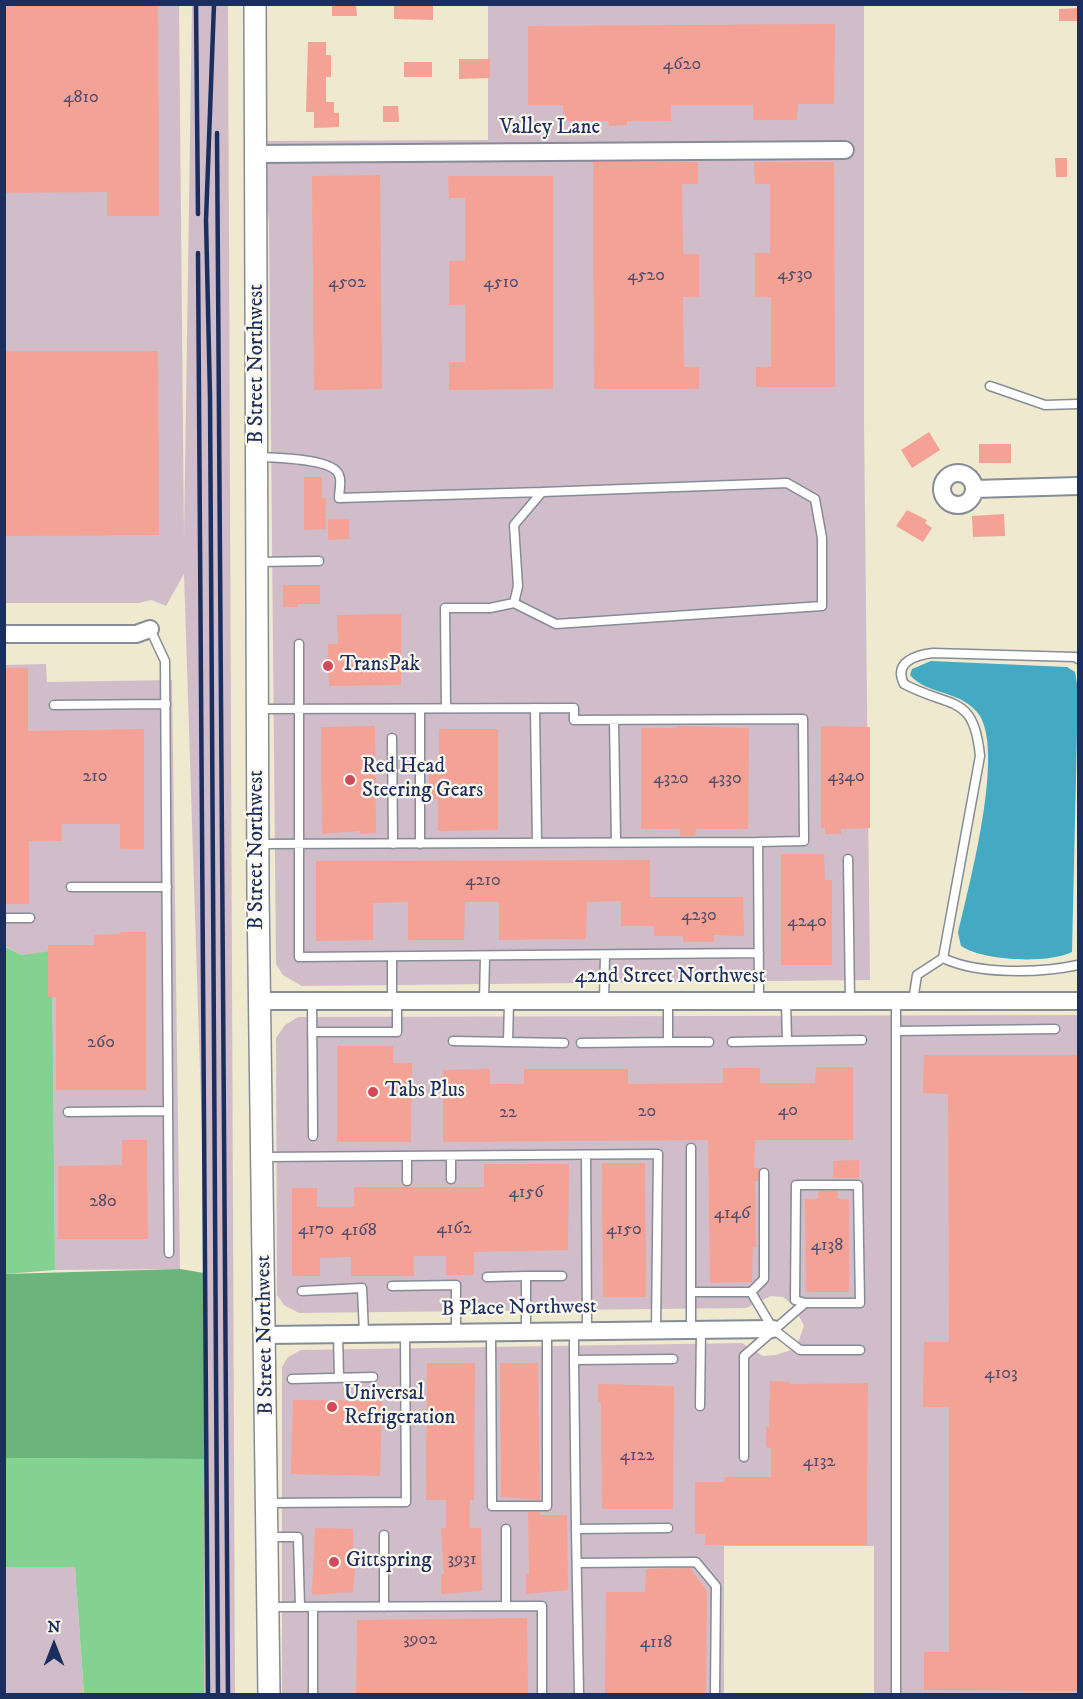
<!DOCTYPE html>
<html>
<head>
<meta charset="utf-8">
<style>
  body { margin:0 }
  #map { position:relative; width:1083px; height:1699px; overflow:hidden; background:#efe9cf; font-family:"IM FELL DW Pica",serif }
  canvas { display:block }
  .frame { position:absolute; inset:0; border:6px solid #1b2f5e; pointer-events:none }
  .north { position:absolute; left:24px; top:1615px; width:60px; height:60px; -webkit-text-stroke:4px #fbf7ec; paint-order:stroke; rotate:0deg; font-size:16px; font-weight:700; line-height:24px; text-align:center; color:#1b2f5e }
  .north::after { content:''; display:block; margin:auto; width:21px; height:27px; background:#1b2f5e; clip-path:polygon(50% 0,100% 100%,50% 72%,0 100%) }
</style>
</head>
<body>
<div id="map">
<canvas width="1083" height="1699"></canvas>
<div class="frame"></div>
<div class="north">N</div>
</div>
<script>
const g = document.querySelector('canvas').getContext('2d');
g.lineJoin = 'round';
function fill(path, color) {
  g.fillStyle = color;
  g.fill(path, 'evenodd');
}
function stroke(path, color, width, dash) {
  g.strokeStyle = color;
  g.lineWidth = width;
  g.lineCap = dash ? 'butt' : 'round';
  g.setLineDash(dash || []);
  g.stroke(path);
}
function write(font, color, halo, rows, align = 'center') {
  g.font = font + ' "IM FELL DW Pica",serif';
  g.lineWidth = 4.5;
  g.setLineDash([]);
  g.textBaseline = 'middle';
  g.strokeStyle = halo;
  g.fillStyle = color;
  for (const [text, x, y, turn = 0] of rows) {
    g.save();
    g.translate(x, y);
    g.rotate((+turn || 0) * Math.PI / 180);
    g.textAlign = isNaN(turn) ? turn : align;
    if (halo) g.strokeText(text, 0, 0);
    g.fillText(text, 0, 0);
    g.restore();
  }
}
fill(new Path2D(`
  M5 5H179L184 537 192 5H228L235 1694H204V1195L184 574 166 606 151 600 139 603H5Z
  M488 5H864V421L870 980 302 986 283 975 276 964 269 223 260 141 488 140Z
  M46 664 47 682 172 680 180 1269 55 1270 52 952 21 955 5 946 4 665Z
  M1078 1015V1694H874V1546H724V1694H282V1367L288 1357 301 1350 742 1343 763 1356 776 1355 791 1350 799 1340 804 1326 794 1306 783 1297 771 1296 746 1308 299 1313 284 1305 277 1295 276 1038 285 1025 298 1017Z
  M4 1567H75L84 1694H5Z`), '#d1bdca');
fill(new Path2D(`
  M4 946 21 955 52 951 55 1270 5 1274Z
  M5 1458 204 1459V1694H84L75 1567H5Z`), '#84d292');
fill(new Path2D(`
  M180 1269 204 1273V1459L5 1458V1274Z`), '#6bb47c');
fill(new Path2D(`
  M931 661 1067 667 1075 672 1078 689 1072 952C1048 964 983 961 961 946L958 933C968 889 1007 746 977 712 959 690 927 695 910 675L912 669Z`), '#44aac4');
fill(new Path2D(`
  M4 4H158L159 216H107V192L4 193Z
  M332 4H356L357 16H332Z
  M394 4H433V20L394 19Z
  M1078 8V21H1059V9Z
  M835 24 834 104H798L797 120H753V105H671V121H627V125L609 126 608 121H563V105H528V26Z
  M308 42H326V55H331V77H326V102H334V113H339V127L314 128V112H306Z
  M459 59H490V78L459 79Z
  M404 62H432V77H404Z
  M383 106H398L399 122H383Z
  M1055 158H1067V177H1056Z
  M593 162H698V184H682L683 254H699V297H683L684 367H699V389H594Z
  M754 162H834L835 387H756V367H771V297H755V253H770V184H755Z
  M380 175 382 389 314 390 312 176Z
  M448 176H553V389L449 390V362H465V305H449V261H465V198H449Z
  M4 351H158L159 535 4 536Z
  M929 432 940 450 912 468 901 450Z
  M979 444H1011V463H979Z
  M304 477H322V498H326V529L304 530Z
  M907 510 927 520 925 523 932 528 923 542 896 526Z
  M1004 514 1005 536 973 537 972 516Z
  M328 519H349V539L328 540Z
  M283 585H320V604H298V607H283Z
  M401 614V685L329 686 328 644H338L337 615Z
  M4 668H28V731L144 729V849H120V824H62V841H29V904H4Z
  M375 726 376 833 360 834V831L322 834 321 727Z
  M677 726 749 728 748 829H696L695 836H680V829H641V728H677Z
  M821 726 870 727V828L841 829V834H825V828H821Z
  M439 729H498V830L438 831V799H429V761H439Z
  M781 854H824L825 880H832V965H781Z
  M650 860V897H743L744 936 714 935V942H683V936H654V926H621V901L587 902 586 939 499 940V902H465L464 940H408V902L373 903V940L316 941V861Z
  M121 932H146V1090H56V997H48V945H94V935L120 934Z
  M337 1046H393V1063H412L411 1142H337Z
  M924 1055H1078V1691L924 1690V1652H949V1407H923L924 1342H949L948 1094 923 1093Z
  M816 1067H853V1140H755L754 1168H760L758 1181H755L756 1247H753L752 1282 710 1283 708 1140 443 1142V1070L490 1069V1084H524V1069H628V1084L723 1083V1068H760V1083H815Z
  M122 1140H147L148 1239H58V1166L122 1165Z
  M859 1160V1178H833V1161Z
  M602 1163H645L646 1297H603Z
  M484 1164H569L568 1250 474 1252V1275H446V1256H414V1276H351V1257L320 1258V1276H292V1188H317V1207H354V1187H484Z
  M818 1191H838V1199H849V1292H806L805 1199H818Z
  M427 1363H475L474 1500H470V1528H481L482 1591 441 1594V1574H444L441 1528H446V1500H426Z
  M500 1363H538L540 1500 501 1497Z
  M770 1381 789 1382 790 1384 868 1383 867 1545H705V1534H695V1482H724L725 1477H771V1448L766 1447V1427H769Z
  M598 1384 674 1386 673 1509H602L601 1403 598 1402Z
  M293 1400 382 1401 380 1476 291 1474Z
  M528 1512H540V1515H567L568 1590 526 1594V1574H529Z
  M315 1528 353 1529V1556H356L353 1592 312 1595Z
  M690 1568 707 1591 706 1695H605L606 1592H645L646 1569Z
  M527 1618 528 1695H356L357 1620Z`), '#f3a295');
const service = new Path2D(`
  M990 386 1045 405 1078 404
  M258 457C275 458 333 458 339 475 342 481 339 491 339 498L542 492
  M258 562 319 561
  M150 629 165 661 169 1253
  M299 644V957L759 953
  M54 705 166 704
  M446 708 445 608H490L514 603 518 586 514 525 542 492 787 483 815 499 822 538V606L556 624 514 603
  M535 708 537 843
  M259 709 574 708V720L803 719 804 841 758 842
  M420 709V844
  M614 720 616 842
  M392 738 393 844
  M258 844 758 842 759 1001
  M848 859 850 1001
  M71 887H167
  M4 918H30
  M392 957V1001
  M943 958C978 975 1041 973 1078 965
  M312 1001 313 1136
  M484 1001 485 957
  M604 1001 605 955
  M786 1001 787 1041 862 1040
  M896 1001V1694
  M913 1001 917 975 943 958 980 756C974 693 951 709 904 684 893 662 916 655 933 653L1075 657 1078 659
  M896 1031 1055 1029
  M312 1032H397V1001
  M453 1041 508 1042 509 1001
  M508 1042 564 1043
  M668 1042H709
  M732 1042 787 1041
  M581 1043 668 1042V1001
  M68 1112 168 1111
  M691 1148V1330
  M586 1155 587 1331
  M407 1156V1181
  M263 1157 658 1154 656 1330
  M451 1179V1156
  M526 1276H562
  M487 1277 526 1276V1332
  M392 1286 456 1285V1332
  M302 1291 362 1288 364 1333
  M691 1292H751L773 1329 800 1350H860
  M751 1292 764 1279V1173
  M574 1331V1360L673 1359
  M491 1332 492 1506H547V1331
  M338 1334 339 1378
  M574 1360 576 1529 668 1528
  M292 1379 373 1377
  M700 1406 701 1330
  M744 1457V1356L805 1303H860L858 1185H796L795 1300 805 1303
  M268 1503 406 1502 405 1333
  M576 1529 579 1694
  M384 1535V1607
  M268 1537H298L300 1607
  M577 1563 696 1562 716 1586 715 1694
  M506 1606V1529
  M268 1607 542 1606V1694
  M313 1694V1607`);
const minor = new Path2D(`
  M255 154 845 150
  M942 489a16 16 0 1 1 32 0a16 16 0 1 1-32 0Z
  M974 489 1078 486
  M4 634H136L150 629
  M261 1001H1078
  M266 1335 773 1329`);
const tertiary = new Path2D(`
  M255 4 258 892 269 1694`);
stroke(service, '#858c96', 11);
stroke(minor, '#858c96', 20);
stroke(tertiary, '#858c96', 24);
stroke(service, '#fff', 8);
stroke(minor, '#fff', 16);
stroke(tertiary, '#fff', 21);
stroke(new Path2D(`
  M196 4 198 214
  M214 4 206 220 210 396 218 1694
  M217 133 228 1694
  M198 253 208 1694`), '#1b2f5e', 4.5);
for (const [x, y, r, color] of [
  [328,666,6,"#d1495b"],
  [350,780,6,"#d1495b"],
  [373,1092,6,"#d1495b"],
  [332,1407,6,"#d1495b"],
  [334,1562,6,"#d1495b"]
]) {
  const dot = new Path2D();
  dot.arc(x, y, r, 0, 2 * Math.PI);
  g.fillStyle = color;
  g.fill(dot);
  stroke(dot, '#fbf7ec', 2);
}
write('18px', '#514c6c', null, [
  ["4620",682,65],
  ["4810",81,98],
  ["4530",795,275],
  ["4520",646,276],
  ["4502",347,283],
  ["4510",501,283],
  ["210",95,777],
  ["4340",846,777],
  ["4320",671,779],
  ["4330",725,779],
  ["4210",483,881],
  ["4230",699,916],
  ["4240",807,922],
  ["260",101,1043],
  ["40",788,1111],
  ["20",647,1112],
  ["22",508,1113],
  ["4156",526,1193],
  ["280",103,1202],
  ["4146",732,1214],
  ["4162",454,1229],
  ["4170",316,1230],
  ["4150",624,1230],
  ["4168",359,1231],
  ["4138",827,1246],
  ["4103",1001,1374],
  ["4122",637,1456],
  ["4132",819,1462],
  ["3931",462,1560],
  ["3902",420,1640],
  ["4118",656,1643]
]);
write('21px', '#1b2f5e', '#fbf7ec', [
  ["Valley Lane",550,129],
  ["B Street Northwest",258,364,-90],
  ["B Street Northwest",258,850,-90],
  ["42nd Street Northwest",670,978],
  ["B Place Northwest",519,1309,-1],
  ["B Street Northwest",266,1335,-91]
]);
write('21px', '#1b2f5e', '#fbf7ec', [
  ["TransPak",340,666],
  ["Red Head",362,768],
  ["Steering Gears",362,792],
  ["Tabs Plus",385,1092],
  ["Universal",344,1395],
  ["Refrigeration",344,1419],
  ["Gittspring",346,1562]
], 'left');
</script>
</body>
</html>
